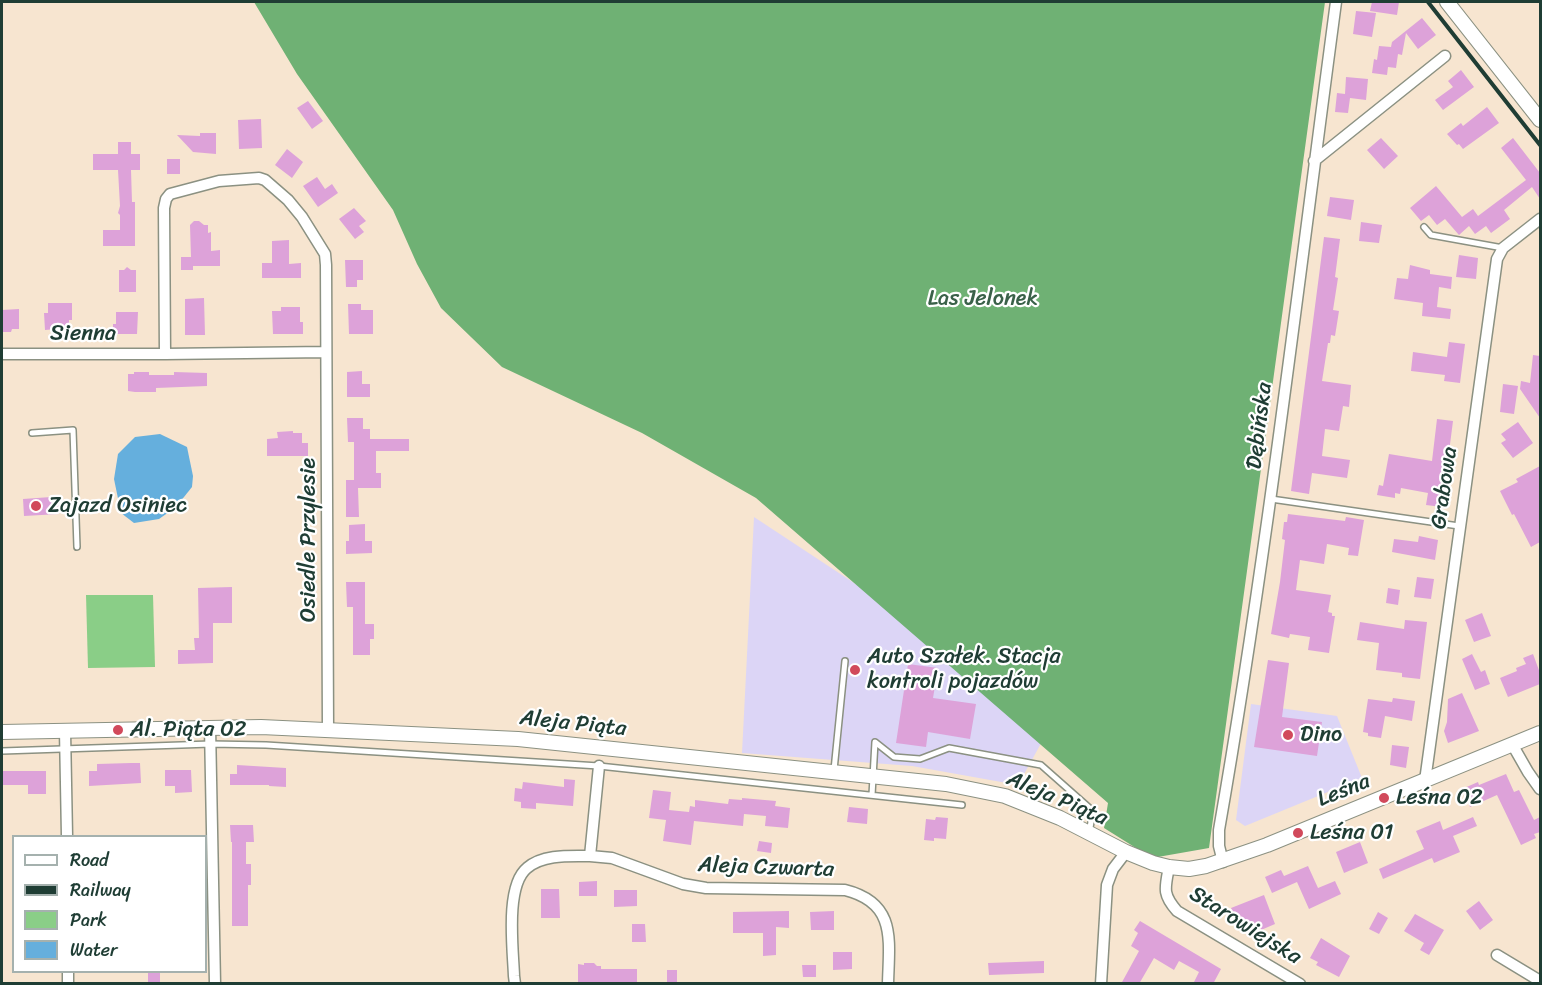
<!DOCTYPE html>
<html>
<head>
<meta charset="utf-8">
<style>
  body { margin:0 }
  #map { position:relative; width:1542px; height:985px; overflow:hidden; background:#f7e5d0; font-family:Sriracha,sans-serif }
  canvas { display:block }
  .frame { position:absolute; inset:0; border:3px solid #1f3d34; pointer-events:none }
  .legend { position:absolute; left:12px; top:835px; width:195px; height:138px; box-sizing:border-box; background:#fff; border:2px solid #a5b1ae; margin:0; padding:8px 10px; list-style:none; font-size:18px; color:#1f3d34 }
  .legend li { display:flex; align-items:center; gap:12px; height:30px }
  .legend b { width:30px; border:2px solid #a5b1ae }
</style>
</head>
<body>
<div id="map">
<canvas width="1542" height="985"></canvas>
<div class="frame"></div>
<ul class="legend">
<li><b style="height:8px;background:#fff"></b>Road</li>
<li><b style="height:8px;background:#1f3d34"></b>Railway</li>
<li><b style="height:16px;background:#8ace87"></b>Park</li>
<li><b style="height:16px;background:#65afdd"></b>Water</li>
</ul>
</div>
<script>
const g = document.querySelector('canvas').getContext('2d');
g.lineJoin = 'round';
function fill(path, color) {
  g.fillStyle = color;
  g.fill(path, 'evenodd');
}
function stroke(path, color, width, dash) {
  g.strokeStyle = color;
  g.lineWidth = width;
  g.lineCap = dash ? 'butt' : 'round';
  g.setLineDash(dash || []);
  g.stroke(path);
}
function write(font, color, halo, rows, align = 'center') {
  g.font = font + ' Sriracha,sans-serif';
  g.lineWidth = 4.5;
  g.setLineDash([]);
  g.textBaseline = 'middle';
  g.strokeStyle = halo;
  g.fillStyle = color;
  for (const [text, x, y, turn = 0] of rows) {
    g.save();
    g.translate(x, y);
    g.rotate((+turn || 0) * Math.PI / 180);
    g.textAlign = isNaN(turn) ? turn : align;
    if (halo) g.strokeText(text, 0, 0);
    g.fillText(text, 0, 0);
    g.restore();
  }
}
fill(new Path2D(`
  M754 517 883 602 1044 738 1018 785 912 766 742 753Z
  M1251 704 1337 716 1362 778 1245 826 1236 820Z`), '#dcd5f6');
fill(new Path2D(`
  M86 595H153L155 667 88 668Z`), '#8ace87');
fill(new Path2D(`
  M254 2H1325L1209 848 1152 858 1104 828 1108 803 756 498 642 433 502 367 441 308 417 264 393 210 297 74Z`), '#6fb174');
fill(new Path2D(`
  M160 434 187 447 193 476 192 487 176 507 159 519 134 523 121 513 114 479 118 454 135 437Z`), '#65afdd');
fill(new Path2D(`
  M1372 2H1399L1397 15 1370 11Z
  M1356 11 1376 13 1372 37 1353 34Z
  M1422 18 1436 35 1418 49 1406 33 1402 55 1398 54 1396 68 1388 67 1387 75 1372 73 1374 59 1377 60 1379 46 1391 47 1392 42Z
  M1461 70 1474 87 1443 110 1435 100 1453 87 1448 81Z
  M1346 77 1368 79 1366 100 1350 98 1348 113 1335 112 1337 93 1345 94Z
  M308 101 323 121 312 129 297 108Z
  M1487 107 1499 123 1463 149 1459 144 1457 145 1447 134 1461 123 1463 126Z
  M261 119 262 148 239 149 238 120Z
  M200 133H216V154L193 152 177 135 200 136Z
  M1381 138 1398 156 1384 169 1367 150Z
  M1513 138 1540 173V199L1532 187 1504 210 1510 219 1491 233 1486 226 1475 234 1469 226 1459 235 1445 219 1437 225 1429 215 1421 221 1410 208 1436 186 1462 217 1473 209 1478 216 1526 180 1501 148Z
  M118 142H131V154H140V170H131L132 202H135V246H103V230H120V215L118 213 120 206 118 170H93V154H118Z
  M287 149 303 162 292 178 275 165Z
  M167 159H180V174H167Z
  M317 177 325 189 332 184 338 193 318 207 303 186Z
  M1330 197 1354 200 1351 220 1327 216Z
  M354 208 366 221 359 226 364 232 355 239 339 219Z
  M194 221H199L204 225H208V233L211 232V251L220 250V266H193V270H181V257H191L190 225Z
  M1361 222 1382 225 1379 243 1359 241Z
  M1324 237 1340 239 1335 277 1338 278 1333 310 1339 311 1335 336 1331 335 1330 343H1328L1322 381 1351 385 1349 407 1343 406 1339 431 1325 429 1322 456 1350 460 1347 478 1312 473 1309 494 1291 491Z
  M289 240V264L301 263V278H262V263H272V241Z
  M1459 255 1478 258 1476 279 1456 277Z
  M345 260H363V280H357V287H346Z
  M1410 265 1430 270V274L1452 277 1451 289 1439 287 1437 307 1451 309 1450 319 1422 316 1423 303 1394 299 1397 278 1408 279Z
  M127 267 131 270H136V292H119V270H124Z
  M204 298 205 335H185V299Z
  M48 303H72V320H69V328L45 330 44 313H48Z
  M348 304H361V310H373V334H349Z
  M281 307H300V322H303V334H273L272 311H281Z
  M19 309V329H12L11 332H2V310Z
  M116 312H138L137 334H113V324H116Z
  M1449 342 1465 344 1460 383 1444 381 1445 375 1411 371 1413 352 1447 357Z
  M1533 355 1540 356V418L1520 389 1521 381 1530 383Z
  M362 371V384H370V397H347V372Z
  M134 372H149V375H174V372L207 373V386L156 388V392H135L128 391V374H134Z
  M1503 384 1518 386 1514 414 1500 412Z
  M347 418H363V429H370V439H409V451H376V473H381V488H358L359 517H346V480H354V442H348Z
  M1437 419 1453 421 1442 507 1426 505 1428 493 1401 488 1400 494 1395 493V498L1377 495 1379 485 1383 486 1389 454 1432 461Z
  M1518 422 1533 443 1513 458 1501 443 1506 440 1501 434Z
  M293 431V433H302V443H308V456H267V439L278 438 277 432Z
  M1540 466V542L1531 547 1514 514 1512 515 1500 491 1518 482 1516 479Z
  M51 497V499H58L59 514 24 516 23 499Z
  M1288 514 1345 521 1346 517 1364 520 1358 556 1348 555 1349 548 1327 544 1324 564 1300 560 1296 590 1331 595 1328 612 1332 613V616H1335L1329 653 1308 650 1310 637 1290 634 1289 638 1271 634 1280 582 1285 540 1282 539 1284 522H1287Z
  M365 524V541H372V553L346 554V541H349V525Z
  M1419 536 1438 540 1435 560 1392 552 1394 539 1418 542Z
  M1417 577 1434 579 1431 599 1414 597Z
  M346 582H365V624H374V639H370V655H353V607H347Z
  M232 587V623H213V663L178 664V650H195L194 638H199L198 588Z
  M1388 588 1400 590 1398 605 1386 603Z
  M1482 613 1491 636 1474 642 1465 620Z
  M1405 620 1427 622 1420 679 1402 677V673L1376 670 1379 643 1357 640 1360 622 1404 629Z
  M1472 654 1481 672 1485 670 1490 684 1475 690 1462 659Z
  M1533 654 1540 673V684L1508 697 1500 678 1517 671 1516 668 1526 664 1523 658Z
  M1268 660 1289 663 1282 717 1322 722 1317 756 1254 747Z
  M908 664 938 668 933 698 976 704 970 739 928 732 926 747 896 743Z
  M1462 693 1479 731 1448 743 1444 731 1447 722 1448 699Z
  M1393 698 1415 701 1412 721 1385 716 1381 738 1368 736V733L1363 732 1368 699 1392 702Z
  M1392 745 1409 747 1406 768 1390 765Z
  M131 763H140L141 783 89 786V771H97V764Z
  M237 765 286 768V787L269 786V785H230V774H237Z
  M165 770H191L192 792 175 793V786H165Z
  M2 771H46V794H28V785H2Z
  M1506 774 1514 792 1519 790 1534 820 1540 817V832L1534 834 1536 838 1521 845 1497 795 1470 807 1462 789 1478 782 1479 785Z
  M564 779 575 780 573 806 536 803V809L521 808V802L514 801 515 788 522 789 523 782 564 787Z
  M653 790 671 792 669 810 689 812 690 806 695 807V800L728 804 729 799 742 800V798L776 801 775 806 790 808 788 828 765 826 766 816 744 814 743 826 694 821 691 845 663 841 666 820 649 818Z
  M849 807 868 809 867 824 847 822Z
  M936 817 948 818 946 839 934 838V841L924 840 926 819 935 820Z
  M1473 817 1477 826 1453 836 1460 852 1434 863 1432 858 1383 879 1379 869 1424 849 1416 831 1440 821 1443 830Z
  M230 825H253L254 842H246V864H251V885H248V926H232V842H231Z
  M759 841 772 843 771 853 757 851Z
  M1360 842 1368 863 1344 873 1336 852Z
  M1308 866 1318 888 1335 881 1341 894 1309 909 1297 882 1272 893 1265 877 1281 870 1284 876Z
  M597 881V896H579V882Z
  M541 889H559L560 918H541Z
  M614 890H637V906L614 907Z
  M1264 895 1275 924 1261 930 1259 924 1251 927 1250 922 1238 926 1231 908Z
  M1479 901 1493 920 1480 930 1466 911Z
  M789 911V928L776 927V955L763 956V933H733V912Z
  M834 911V930H811L810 912Z
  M1378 912 1388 918 1379 934 1369 929Z
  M1415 914 1444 930 1429 955 1420 950 1424 943 1404 931Z
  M1140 921 1221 969 1213 984H1193L1199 972 1179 961 1174 970 1154 958 1139 984H1121L1139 951 1131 946 1138 933 1134 930Z
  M632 924H645L646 942H632Z
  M1321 938 1350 956 1339 977 1316 965 1318 962 1310 958Z
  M833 952H852V969L833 970Z
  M1044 961V973L989 975 988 963Z
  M584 963H594L597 966H601V969H637V984H578V964L584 965Z
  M802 965H816V977H803Z
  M667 970H677V984H667Z
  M148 972H160V984H148Z`), '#dda2d9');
const service = new Path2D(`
  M1424 227 1431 235 1503 248
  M32 433 73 430 77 547
  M1271 499 1459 526
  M2 751 211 744 266 745 599 766 962 805
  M834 770 845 661
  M872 795 875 742 894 757 920 759 949 748 1041 765 1093 811 1089 833`);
const minor = new Path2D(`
  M1314 161 1445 56
  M326 352 165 354 164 208 166 199 170 194 219 181 259 178 265 180 288 200 302 217 325 254 326 265 328 729
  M2 354H165
  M210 727 215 984
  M65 731 67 836
  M1512 744 1528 772 1540 789
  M1425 781 1497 259 1503 248 1540 219
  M590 856 612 858 683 884 706 888 845 890C897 903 889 940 888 984
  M1223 862 1219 846V830C1267 555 1299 278 1336 2
  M1169 867C1165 888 1162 894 1177 911L1300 984
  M1497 955 1540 981
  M68 972V984
  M515 984 514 976C513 949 505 886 527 868 543 854 570 856 590 856L599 766
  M1101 984 1107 885 1113 869 1126 852`);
const tertiary = new Path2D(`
  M1447 2 1540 120
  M2 732 261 727 518 739 946 784 1005 796 1060 818 1126 852 1153 863 1169 867 1189 869 1206 866 1267 845 1540 733`);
stroke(service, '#8b9182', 8);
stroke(minor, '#8b9182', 13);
stroke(tertiary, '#8b9182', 16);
stroke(service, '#fff', 5);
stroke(minor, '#fff', 10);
stroke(tertiary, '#fff', 14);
stroke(new Path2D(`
  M1428 2 1540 145`), '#1f3d34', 4);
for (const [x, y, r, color] of [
  [36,506,6,"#d1495b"],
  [855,670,6,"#d1495b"],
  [118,730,6,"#d1495b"],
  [1288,735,6,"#d1495b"],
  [1384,798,6,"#d1495b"],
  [1298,833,6,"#d1495b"]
]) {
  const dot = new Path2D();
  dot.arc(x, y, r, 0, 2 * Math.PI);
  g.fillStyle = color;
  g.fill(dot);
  stroke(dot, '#fff', 2);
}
write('22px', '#3a6149', '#fff', [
  ["Las Jelonek",983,299]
]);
write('22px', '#1f3d34', '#fff', [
  ["Sienna",83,334],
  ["Dębińska",1260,426,-83],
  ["Grabowa",1445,488,-82],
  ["Osiedle Przylesie",309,540,-90],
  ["Aleja Piąta",573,724,6],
  ["Leśna",1344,791,-22],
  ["Aleja Piąta",1057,799,23],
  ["Aleja Czwarta",766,868,2],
  ["Starowiejska",1245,926,32]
]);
write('22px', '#1f3d34', '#fff', [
  ["Zajazd Osiniec",48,506],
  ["Auto Szałek. Stacja",867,657],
  ["kontroli pojazdów",867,682],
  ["Al. Piąta 02",130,730],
  ["Dino",1300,735],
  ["Leśna 02",1396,798],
  ["Leśna 01",1310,833]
], 'left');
</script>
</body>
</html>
